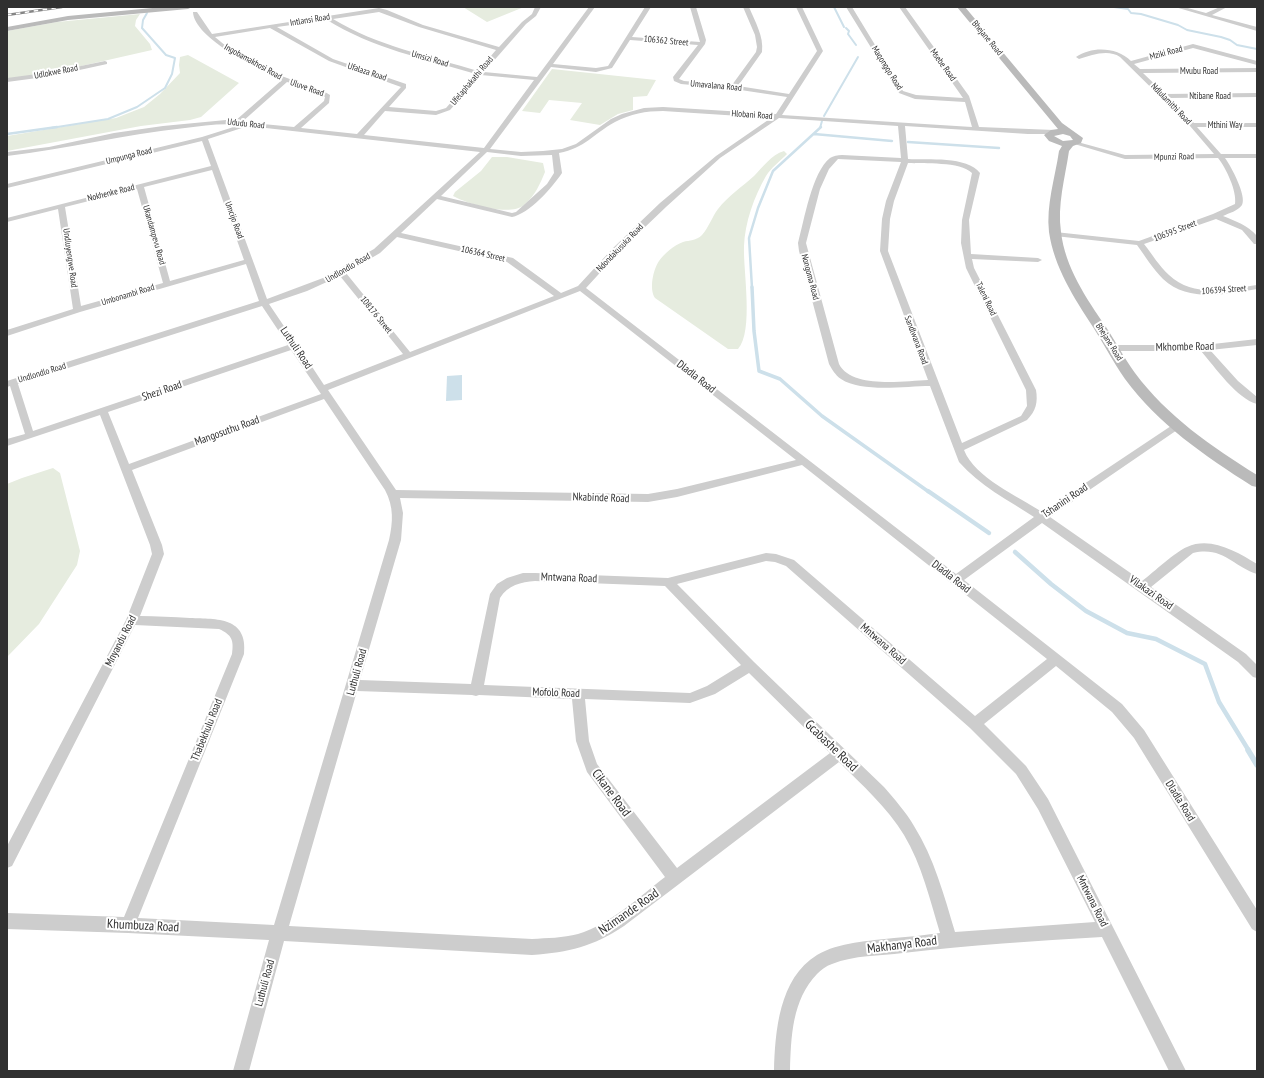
<!DOCTYPE html>
<html>
<head>
<meta charset="utf-8">
<style>
  body { margin:0 }
  #map { position:relative; width:1264px; height:1078px; overflow:hidden; background:#fff; font-family:"PT Sans Narrow",sans-serif }
  canvas { display:block }
  .frame { position:absolute; inset:0; border:8px solid #303030; pointer-events:none }
</style>
</head>
<body>
<div id="map">
<canvas width="1264" height="1078"></canvas>
<div class="frame"></div>
</div>
<script>
const g = document.querySelector('canvas').getContext('2d');
g.lineJoin = 'round';
function fill(path, color) {
  g.fillStyle = color;
  g.fill(path, 'evenodd');
}
function stroke(path, color, width, dash) {
  g.strokeStyle = color;
  g.lineWidth = width;
  g.lineCap = dash ? 'butt' : 'round';
  g.setLineDash(dash || []);
  g.stroke(path);
}
function write(font, color, halo, rows, align = 'center') {
  g.font = font + ' "PT Sans Narrow",sans-serif';
  g.lineWidth = 4;
  g.setLineDash([]);
  g.textBaseline = 'middle';
  g.strokeStyle = halo;
  g.fillStyle = color;
  for (const [text, x, y, turn = 0] of rows) {
    g.save();
    g.translate(x, y);
    g.rotate((+turn || 0) * Math.PI / 180);
    g.textAlign = isNaN(turn) ? turn : align;
    if (halo) g.strokeText(text, 0, 0);
    g.fillText(text, 0, 0);
    g.restore();
  }
}
fill(new Path2D(`
  M463 7H524L487 22Z
  M140 14 136 20 135 26 150 44 152 50 55 72 7 79V31L57 22Z
  M188 55 239 83 201 117 190 120 141 126 7 151V136L116 118 144 107 160 94 180 73 179 65 180 57Z
  M552 69 656 80 647 96 633 97V110L618 114 600 125 570 120 582 103 549 100 540 113 522 111Z
  M784 151 787 154C780 161 771 168 766 176 754 197 745 222 744 246 743 271 754 331 738 349H728L655 298C649 289 653 270 659 261 664 254 674 245 683 242 690 240 696 241 702 235 709 227 712 217 718 209 728 196 742 187 754 176 763 167 771 155 784 151Z
  M492 157H507L543 163 545 172C540 184 535 196 524 205 510 217 468 204 453 196L455 192 481 171Z
  M53 468 60 473 80 551 77 565 39 624 7 657V484L22 478Z`), '#e6ecdf');
fill(new Path2D(`
  M462 375V400L446 401 447 376Z`), '#cde0ea');
stroke(new Path2D(`
  M834 7 844 27
  M1114 7 1128 9 1131 13 1141 14 1178 25 1187 30 1221 37 1230 40 1237 45 1257 49
  M846 28 849 31 848 34 856 45
  M824 116 858 57
  M51 128 108 119 137 107 165 88 172 74 175 58 166 55 142 28 143 20 147 13
  M820 128 822 121`), '#cde0ea', 2);
stroke(new Path2D(`
  M7 134 57 127
  M814 134 892 141
  M908 142 999 148
  M752 288 749 238 758 208 773 171 821 127`), '#cde0ea', 2.5);
stroke(new Path2D(`
  M752 287 754 331 759 371 780 379 822 416 929 492`), '#cde0ea', 3.5);
stroke(new Path2D(`
  M928 491 989 533
  M1015 552 1051 584 1086 611 1127 633 1156 639 1205 664 1219 702 1249 751`), '#cde0ea', 4.5);
stroke(new Path2D(`
  M1248 750 1257 765`), '#cde0ea', 5.5);
fill(new Path2D(`
  M535 7H541L536 16 526 24 484 72 537 77 589 7H595L553 64 596 68 608 66 645 7H651L632 37 700 42 690 7H696L706 40 705 44 679 79 684 81 732 85 756 52 757 47 755 35 743 7H749C755 22 764 36 762 52L738 86 789 94 817 51 796 7H802L823 51 782 115 972 127 965 102 915 99 899 93 846 7H852L903 91 916 95 963 98 899 7H905L969 96 979 127 1054 130 1057 132 1054 134H1028L905 126 908 159C928 160 967 156 980 173L969 220 971 254 1038 258 1042 260 1038 262 972 259 974 268 1036 390C1038 402 1036 411 1027 420L964 450C975 478 1018 496 1042 512L1174 424H1180L1182 426 1180 428 1050 517 1142 581C1154 572 1175 552 1187 547 1211 536 1237 552 1257 564V574C1233 567 1224 546 1193 553L1151 587 1246 654 1257 665V678L1253 677 1238 662 1042 523 964 580 1122 704 1144 730 1257 910V932L1252 929 1134 738 1112 712 1056 666 984 724 1026 766 1048 799 1186 1071H1169L1102 937C1036 941 969 945 903 953 880 956 854 955 832 964 826 966 821 970 817 974 792 1000 791 1037 790 1071H774C775 1032 779 978 817 955 839 942 869 941 894 938 909 937 924 935 940 933 930 900 922 865 904 835 887 807 862 785 839 762L624 926C592 947 570 952 532 955L284 941 249 1071H233L269 940 128 933 7 929V913L124 917 232 654C234 640 232 635 219 629L135 625 12 866 7 868V846L126 620 152 554 150 545 100 415 7 446V439L25 434 10 386 7 387V381L259 301 246 264 80 312 7 336V330L73 309 58 209 7 222V218L211 166 202 141 7 188V184L202 137 240 125C221 123 203 126 185 128 125 134 67 149 7 156V152L49 147 114 133 163 126 226 120 235 121 282 80C259 70 194 38 193 12H197L212 34 379 8 387 10 423 25 499 47 522 22 532 14ZM379 12 419 27 496 50 478 71C429 56 377 46 333 19ZM327 20C372 48 425 59 476 74L446 108 436 111 389 107 406 88V84L333 59 277 27ZM270 28 329 61 401 87 357 134 301 128 329 103 330 95C317 86 302 84 287 78 263 69 235 55 215 37ZM630 40 698 45 673 77 674 81 681 84 734 89 787 97 776 114 663 107 644 108 622 114 611 119 576 144 562 149 543 151 521 152 490 149 551 67 596 72 612 68ZM481 75 534 80 484 148 364 135 385 111 436 115 450 110ZM287 82 317 91 325 97 324 101 294 127 242 122ZM663 111 771 118 716 156 660 203 613 248 578 286 561 293 513 258 401 233 437 199 512 217C529 214 552 188 562 173L559 153C585 148 593 134 615 122 630 114 646 111 663 111ZM779 118 898 126 901 158 842 155C838 155 833 156 830 158 812 172 804 221 798 243L799 251 829 364C832 369 835 375 841 379 862 393 905 386 930 386L959 462C980 486 1008 500 1034 517L956 574 586 288 619 252 666 207 720 158ZM248 126 480 152 374 249 323 278 267 299 208 139ZM487 152 521 156 552 155 554 173 547 184 516 212 512 213 441 196ZM838 159 901 162 886 201 882 219 880 251 928 380C903 381 852 389 839 364L806 243 820 189 829 169ZM908 163C924 164 960 161 972 173L962 220 961 243 966 268 1026 390 1027 406 1021 416 962 443 888 251 890 219 894 201ZM212 170 244 260 170 281 144 187ZM137 189 163 283 81 306 65 207ZM397 237 507 262 554 296 410 352 346 273 380 253ZM340 276 403 354 324 385 299 347V346L296 344 269 304 307 291ZM580 291 796 460 677 489 648 494 396 490 328 390ZM262 306 288 345 33 431 18 384ZM291 350 321 394 129 464 108 412ZM324 399 385 490C394 507 393 522 389 540L274 925 138 918 244 654C248 617 217 619 190 618 173 617 156 616 140 616L164 554 162 545 132 470ZM802 465 1047 659 975 716 794 560 776 554 766 553 668 578 535 573H523L507 578 497 584 490 594 471 684 360 680 401 540 403 513 400 498 648 502 677 497ZM766 561 775 562 786 566 970 728 1016 774 1038 809 1095 922 955 932C944 895 934 858 914 826 906 812 895 800 884 787L754 662 677 584ZM535 581 665 586 741 665 707 686 690 693 484 685 500 598C508 585 521 582 535 581ZM749 673 830 753 677 868 597 764 589 741 585 699 690 703 715 694ZM357 691 472 695 476 696 479 695 572 699 576 741 587 772 665 877C639 897 611 924 578 934 563 938 547 938 532 939L289 926Z
  M1175 7H1184L1206 13 1220 7H1227L1212 15 1257 27V31Z
  M1193 44 1257 61V65L1193 48 1134 64 1140 69 1257 68V72L1143 73 1165 94 1257 93V97L1168 98 1194 123H1257V127H1197L1221 154H1257V158H1225C1231 166 1247 196 1242 205 1238 211 1229 213 1223 216 1235 221 1248 225 1257 236V244H1254L1242 230 1216 219 1144 244C1152 254 1159 266 1169 275 1193 298 1228 289 1257 285V289C1226 294 1189 303 1163 279 1153 269 1145 256 1137 245L1055 236 1051 234 1055 232 1139 241 1213 214 1235 204C1237 191 1226 168 1218 158L1125 159 1071 143 1074 141 1125 155 1214 154 1190 126 1120 57C1108 49 1092 55 1079 59L1076 57C1092 46 1117 47 1131 61Z
  M105 61 107 62V64L52 76 7 82V78L52 72Z
  M1257 339V345L1210 350 1238 381 1257 397V404C1237 399 1215 367 1201 351H1114L1110 348 1114 345H1204Z`), '#cdcdcd');
fill(new Path2D(`
  M163 7H192L188 9 68 20 7 31V27L68 16Z
  M957 7H965L1062 123 1083 138 1081 143 1073 146 1069 151C1065 178 1057 205 1061 232 1065 267 1086 298 1106 327 1116 342 1124 358 1135 373 1167 416 1212 447 1257 475V487L1252 486C1205 456 1158 424 1125 379 1113 362 1104 344 1093 327 1074 298 1054 267 1049 232 1046 205 1055 178 1059 151L1062 146 1049 141 1044 135 1051 130 1058 129ZM1063 134 1070 136 1073 140 1063 141 1054 136Z`), '#bababa');
const rail = new Path2D(`
  M7 15 62 7`);
stroke(rail, '#858585', 2.5);
stroke(rail, '#fff', 1.5, [4.5]);
write('9px', '#303030', '#fff', [
  ["Intlansi Road",310,20,-9],
  ["Bhejane Road",987,38,50],
  ["106362 Street",666,41,5],
  ["Mziki Road",1166,53,-15],
  ["Umsizi Road",430,59,16],
  ["Ingobamakhosi Road",253,62,29],
  ["Msebe Road",943,65,54],
  ["Maqongqo Road",887,68,58],
  ["Mvubu Road",1199,71],
  ["Udlokwe Road",56,72,-11],
  ["Ufalaza Road",367,72,18],
  ["Ufelaphakathi Road",472,81,-50],
  ["Umavalana Road",716,86,5],
  ["Uluve Road",307,88,20],
  ["Ntibane Road",1210,96],
  ["Ndlulamithi Road",1171,104,46],
  ["Hlobani Road",752,115,4],
  ["Ududu Road",246,124,6],
  ["Mthini Way",1225,125],
  ["Umpunga Road",129,156,-14],
  ["Mpunzi Road",1174,157,-1],
  ["Nokhenke Road",111,193,-14],
  ["Umcijo Road",234,220,70],
  ["106395 Street",1175,231,-21],
  ["Ukandampevu Road",154,235,74],
  ["Ndondakusuka Road",620,248,-46],
  ["106364 Street",483,254,13],
  ["Undluyengwe Road",70,258,82],
  ["Undlondlo Road",348,268,-30],
  ["Nongoma Road",810,277,75],
  ["106394 Street",1224,290,-4],
  ["Umbonambi Road",128,295,-17],
  ["Taleni Road",986,299,64],
  ["108176 Street",376,315,51],
  ["Sandlwana Road",916,340,69],
  ["Bhejane Road",1109,342,58],
  ["Undlondlo Road",42,373,-17]
]);
write('11px', '#303030', '#fff', [
  ["Mkhombe Road",1185,347,-1],
  ["Luthuli Road",296,348,56],
  ["Dladla Road",696,377,38],
  ["Shezi Road",162,391,-19],
  ["Mangosuthu Road",227,431,-20],
  ["Nkabinde Road",601,498,2],
  ["Tshanini Road",1065,501,-34],
  ["Dladla Road",951,577,38],
  ["Mntwana Road",569,578,2],
  ["Vilakazi Road",1151,593,35],
  ["Mnyandu Road",121,641,-63],
  ["Mntwana Road",883,644,41],
  ["Luthuli Road",357,672,-74],
  ["Mofolo Road",556,693,2],
  ["Thabekhulu Road",207,730,-68],
  ["Dladla Road",1180,801,58],
  ["Mntwana Road",1092,901,63],
  ["Luthuli Road",265,983,-75]
]);
write('13px', '#303030', '#fff', [
  ["Gcabashe Road",831,746,44],
  ["Cikane Road",611,793,53],
  ["Nzimande Road",629,912,-35],
  ["Khumbuza Road",143,926,3],
  ["Makhanya Road",902,945,-7]
]);
</script>
</body>
</html>
